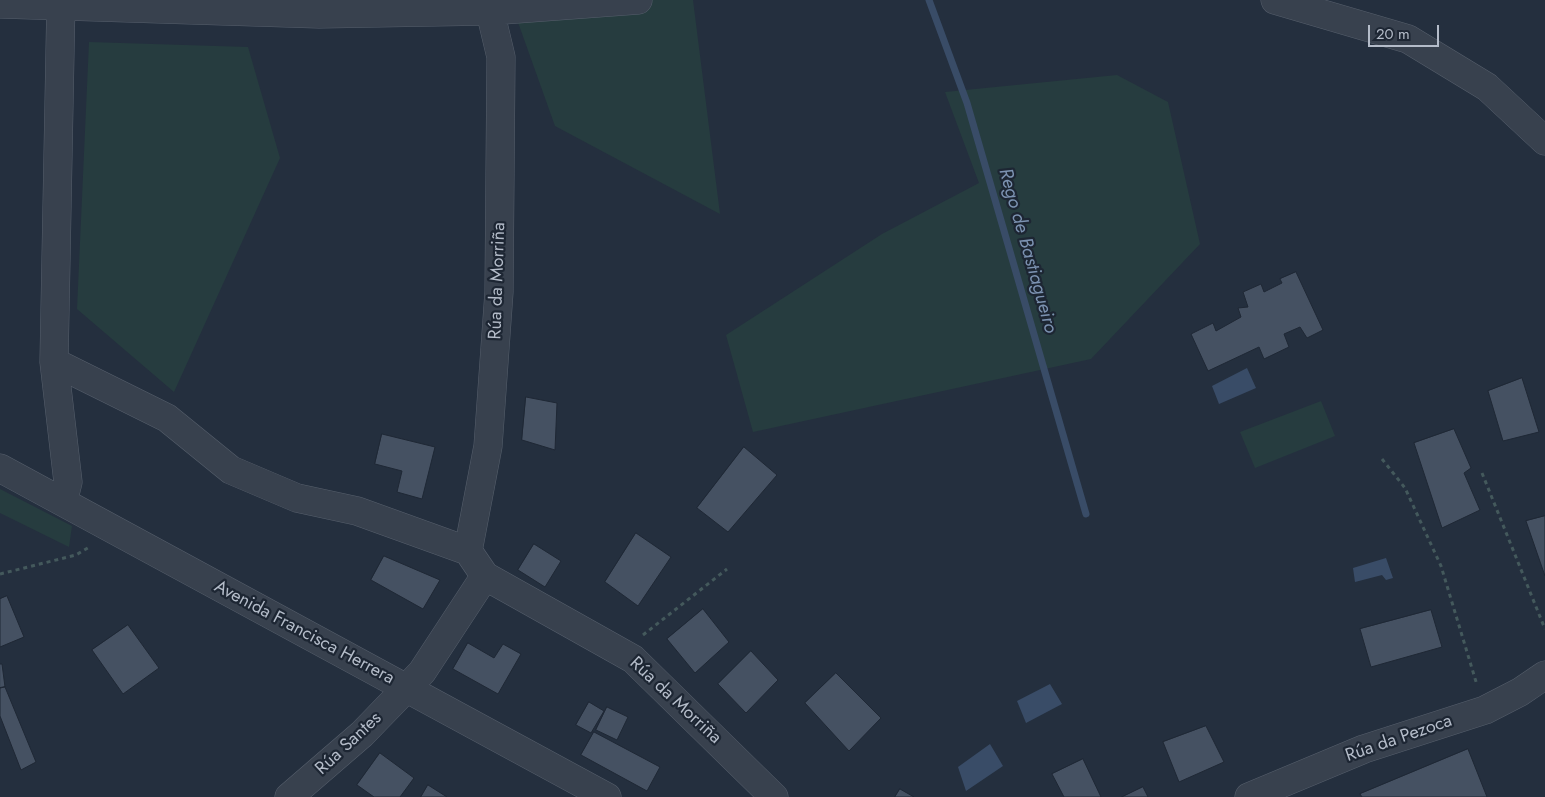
<!DOCTYPE html>
<html>
<head>
<meta charset="utf-8">
<style>
  body { margin:0 }
  #map { position:relative; width:1545px; height:797px; overflow:hidden; background:#242f3e; font-family:Jost,sans-serif }
  canvas { display:block }
  .scale { position:absolute; left:1368px; top:25px; width:71px; height:22px; box-sizing:border-box; border:2px solid #b4bcc9; border-top:0; padding-left:6px; font-size:15px; line-height:18px; white-space:nowrap; color:#b4bcc9; -webkit-text-stroke:4px #1d2633; paint-order:stroke }
</style>
</head>
<body>
<div id="map">
<canvas width="1545" height="797"></canvas>
<div class="scale">20 m</div>
</div>
<script>
const g = document.querySelector('canvas').getContext('2d');
g.lineJoin = 'round';
function fill(path, color) {
  g.fillStyle = color;
  g.fill(path, 'evenodd');
}
function stroke(path, color, width, dash) {
  g.strokeStyle = color;
  g.lineWidth = width;
  g.lineCap = dash ? 'butt' : 'round';
  g.setLineDash(dash || []);
  g.stroke(path);
}
function write(font, color, halo, rows, align = 'center') {
  g.font = font + ' Jost,sans-serif';
  g.lineWidth = 4.5;
  g.setLineDash([]);
  g.textBaseline = 'middle';
  g.strokeStyle = halo;
  g.fillStyle = color;
  for (const [text, x, y, turn = 0] of rows) {
    g.save();
    g.translate(x, y);
    g.rotate((+turn || 0) * Math.PI / 180);
    g.textAlign = isNaN(turn) ? turn : align;
    if (halo) g.strokeText(text, 0, 0);
    g.fillText(text, 0, 0);
    g.restore();
  }
}
fill(new Path2D(`
  M510 0H693L720 214 555 126Z
  M89 42 248 47 280 158 174 392 77 309Z
  M1117 75 1168 102 1200 244 1091 359 753 432 726 335 882 234 979 183 945 92Z
  M1321 401 1335 436 1255 468 1240 432Z
  M0 489 72 526 69 547 0 513Z`), '#263c3f');
fill(new Path2D(`
  M1247 368 1256 388 1219 404 1212 386Z
  M1386 558 1393 578 1386 580 1382 575 1355 582 1353 568Z
  M1050 684 1062 704 1026 723 1017 701Z
  M990 744 1003 766 966 791 958 767Z`), '#394c67');
stroke(new Path2D(`
  M929 0 967 103 1086 514`), '#394c67', 7);
const building = new Path2D(`
  M1296 272 1323 330 1307 338 1300 327 1284 334 1289 347 1264 359 1259 347 1208 371 1191 334 1213 323 1216 331 1241 317 1238 308 1248 307 1243 292 1261 284 1264 292 1282 283 1280 279Z
  M1522 378 1539 432 1503 441 1488 391Z
  M526 397 557 403 555 450 522 440Z
  M1454 429 1471 468 1464 473 1480 510 1442 528 1414 443Z
  M382 434 435 447 422 499 397 492 402 471 375 464Z
  M744 447 777 475 728 532 697 508Z
  M1545 516V576L1526 521Z
  M636 533 671 557 638 606 605 582Z
  M534 544 561 561 545 587 518 570Z
  M384 556 440 580 423 609 371 580Z
  M7 596 24 637 0 647V599Z
  M703 609 729 642 695 673 667 639Z
  M1431 610 1442 647 1371 667 1360 629Z
  M128 625 159 668 123 694 92 650Z
  M468 643 494 658 503 644 521 654 498 694 453 669Z
  M751 651 778 680 746 713 718 684Z
  M0 664H2L5 687 0 688Z
  M836 673 881 718 849 751 805 703Z
  M5 687 36 762 21 770 0 716V688Z
  M589 702 604 711 591 733 576 725Z
  M607 707 628 717 617 740 596 730Z
  M1206 726 1224 762 1179 782 1163 742Z
  M594 732 660 767 647 791 581 755Z
  M1468 749 1487 797H1362L1360 794Z
  M380 753 414 778 400 797H374L357 785Z
  M1083 759 1101 797H1064L1052 774Z
  M428 785 447 797H421Z
  M1143 787 1148 797H1122Z
  M900 789 914 797H895Z`);
fill(building, '#455162');
stroke(building, '#1f2835', 1);
const minor = new Path2D(`
  M61 0 54 362 68 482 63 502
  M1275 0 1408 39 1487 87 1545 141
  M0 4 319 14 490 11 638 0
  M54 362 167 418 231 470 297 498 357 511 468 551 485 576 633 659 774 797
  M0 468 607 797
  M468 551 488 446 499 292 501 57 490 11
  M289 797 362 734 422 672 485 576
  M1249 797 1364 749 1485 710 1520 692 1545 675`);
stroke(minor, '#565f6c', 29);
stroke(new Path2D(`
  M1382 459 1405 488 1441 566 1477 685
  M1482 473 1545 629
  M0 574 76 555 91 546
  M643 635 727 569`), '#44595c', 3, [4, 4]);
stroke(minor, '#38414e', 28);
write('18px', '#b4bcc9', '#1d2633', [
  ["Rúa da Morriña",498,281,-88],
  ["Avenida Francisca Herrera",304,633,28],
  ["Rúa da Morriña",675,701,43],
  ["Rúa da Pezoca",1399,739,-19],
  ["Rúa Santes",349,744,-43]
]);
write('italic 19px', '#7c92b1', '#1d2633', [
  ["Rego de Bastiagueiro",1027,251,74]
]);
</script>
</body>
</html>
